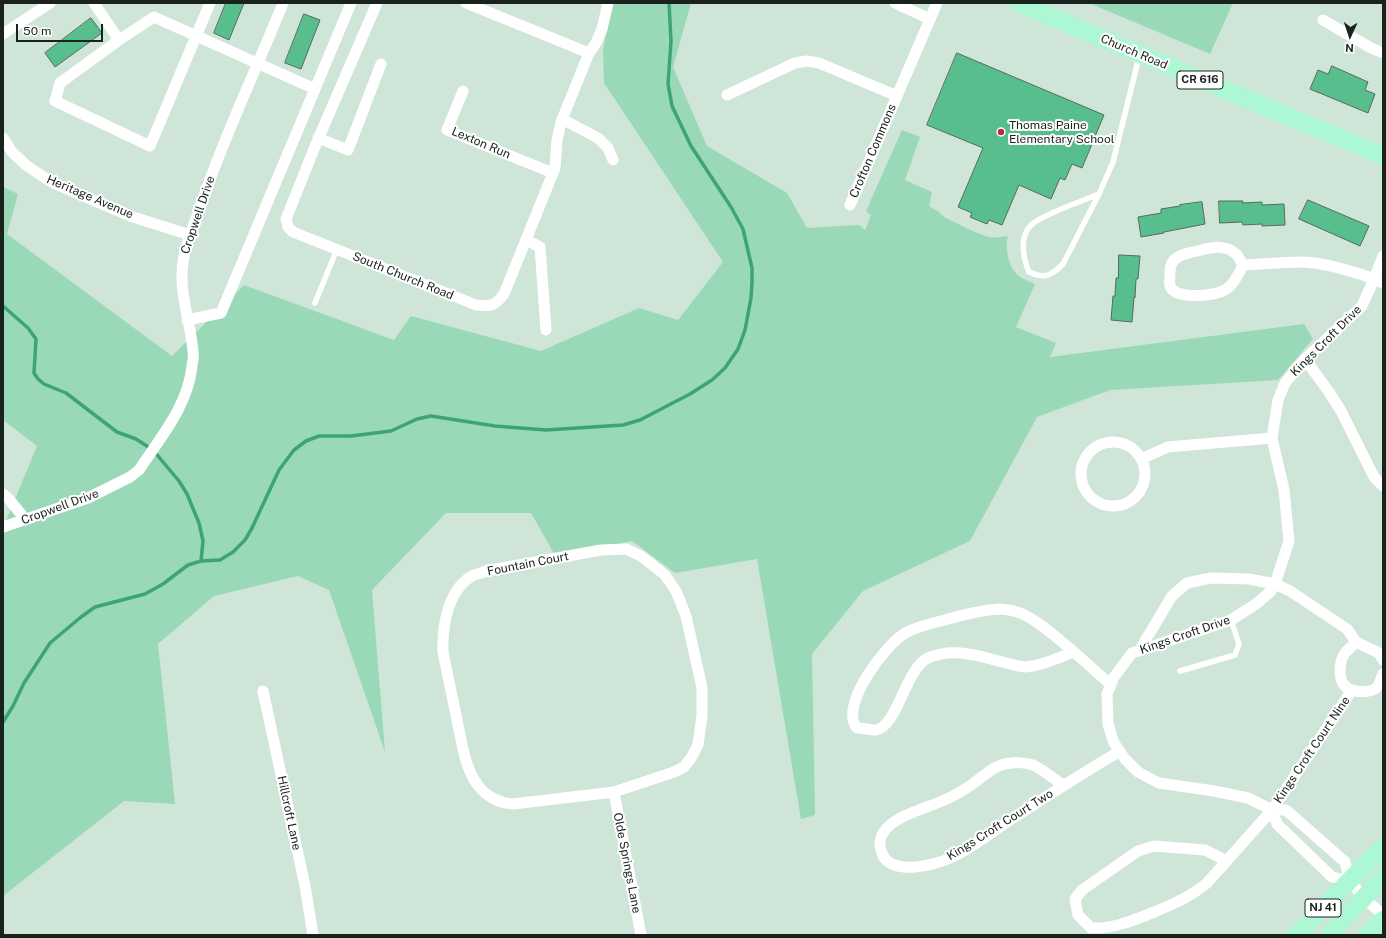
<!DOCTYPE html>
<html>
<head>
<meta charset="utf-8">
<style>
  body { margin:0 }
  #map { position:relative; width:1386px; height:938px; overflow:hidden; background:#cfe5d8; font-family:"Public Sans",sans-serif }
  canvas { display:block }
  .frame { position:absolute; inset:0; border:4px solid #1a221e; pointer-events:none }
  .north { position:absolute; left:1330px; top:16px; width:40px; height:40px; -webkit-text-stroke:3px #fff; paint-order:stroke; rotate:183deg; font-size:11px; font-weight:700; line-height:16px; text-align:center; color:#1a221e }
  .north::after { content:''; display:block; margin:auto; width:14px; height:18px; background:#1a221e; clip-path:polygon(50% 0,100% 100%,50% 72%,0 100%) }
  .scale { position:absolute; left:16px; top:24px; width:87px; height:18px; box-sizing:border-box; border:2px solid #1a221e; border-top:0; padding-left:5px; font-size:12px; line-height:14px; white-space:nowrap; color:#1a221e; -webkit-text-stroke:3px #fff; paint-order:stroke }
</style>
</head>
<body>
<div id="map">
<canvas width="1386" height="938"></canvas>
<div class="frame"></div>
<div class="north">N</div>
<div class="scale">50 m</div>
</div>
<script>
const g = document.querySelector('canvas').getContext('2d');
g.lineJoin = 'round';
function fill(path, color) {
  g.fillStyle = color;
  g.fill(path, 'evenodd');
}
function stroke(path, color, width, dash) {
  g.strokeStyle = color;
  g.lineWidth = width;
  g.lineCap = dash ? 'butt' : 'round';
  g.setLineDash(dash || []);
  g.stroke(path);
}
function write(font, color, halo, rows, align = 'center') {
  g.font = font + ' "Public Sans",sans-serif';
  g.lineWidth = 4;
  g.setLineDash([]);
  g.textBaseline = 'middle';
  g.strokeStyle = halo;
  g.fillStyle = color;
  for (const [text, x, y, turn = 0] of rows) {
    g.save();
    g.translate(x, y);
    g.rotate((+turn || 0) * Math.PI / 180);
    g.textAlign = isNaN(turn) ? turn : align;
    if (halo) g.strokeText(text, 0, 0);
    g.fillText(text, 0, 0);
    g.restore();
  }
}
fill(new Path2D(`
  M612 3H691L673 67 707 146 787 193 807 228 859 225 865 230 871 215 866 211 902 130 920 137 905 180 932 192 929 206 939 212 944 217C959 224 974 233 989 237 996 239 1001 236 1008 236 1005 248 1008 267 1018 275 1022 279 1029 281 1035 284L1016 327 1056 343 1050 357 1304 324 1313 339 1278 380 1110 390 1037 417 970 541 863 591 812 654 815 815 801 819 757 559 675 573 632 541 556 557 531 513H446L372 590 385 752 329 590 298 576 214 596 158 644 175 804 124 801 3 896V528L37 446 3 420V187L18 194 7 234 172 356 244 285 394 340 411 316 541 351 639 308 678 320 723 262 604 83 603 50Z
  M1089 3H1233L1210 54Z`), '#9ad9b7');
stroke(new Path2D(`
  M3 306 28 328 36 339 34 373 38 379 44 384 66 393 117 432 136 439 153 450 179 481 187 494 199 523 203 541 201 561
  M3 722 13 706 24 683 50 643 81 617 95 607 145 594 163 584 188 565 201 561 220 560 233 552 245 540 252 528 279 470 294 450 306 441 319 436H351L391 431 417 419 431 416 495 426 546 430 623 425 640 420 690 394 712 380 725 368 738 349 745 330 751 298 752 283V268L743 229 731 207 691 146 672 106 668 84 671 41 669 3`), '#3da575', 3.5);
const building = new Path2D(`
  M226 3H244L229 40 214 33Z
  M304 14 320 20 301 69 285 63Z
  M91 18 102 33 55 67 45 53Z
  M957 53 1104 115 1082 168 1072 164 1065 180 1060 178 1051 199 1019 185 1002 225 989 220 987 224 970 217 972 213 958 207 983 148 927 125Z
  M1332 66 1368 82 1365 90 1375 94 1368 113 1310 89 1318 70 1328 74Z
  M1308 200 1369 226 1360 246 1299 219Z
  M1219 201H1243L1242 203 1262 202V205L1284 204 1285 225 1262 226V224L1243 225 1242 222 1220 223Z
  M1202 202 1205 224 1164 232V233L1141 237 1138 217 1161 213V209L1180 206V205Z
  M1119 255 1140 256 1138 279H1136L1135 298 1134 297 1132 322 1111 320 1113 296H1115L1116 278H1118Z`);
fill(building, '#58be8d');
stroke(building, '#566a5f', 1);
stroke(new Path2D(`
  M1099 194 1063 264C1051 276 1045 279 1029 272 1023 258 1019 237 1031 225 1043 214 1083 201 1099 194Z
  M1099 194 1113 162 1139 57
  M315 303 337 249
  M1180 671 1235 655 1239 644 1231 620`), '#fff', 5.5);
stroke(new Path2D(`
  M94 3 119 40 154 17 315 89 221 313 187 320
  M377 3 316 144 286 219 288 227 293 232 476 305C491 306 494 307 504 294L553 173 555 168 557 140 561 122 589 53 596 43 602 29 608 3
  M466 3 589 53
  M895 3 930 19
  M1323 20 1371 48 1383 53
  M3 34 50 3
  M119 40 60 83 55 101 150 146 210 3
  M315 89 351 3
  M463 91 447 130 553 173
  M727 95 795 63 807 61 819 63 897 96
  M562 119 598 138 608 148 613 160
  M3 138 12 152 27 166 53 183 130 216 190 235
  M318 138 348 150 381 64
  M850 205 937 3
  M526 240 540 247 546 330
  M1383 256 1374 279 1362 306 1305 359 1285 383 1278 400 1272 438 1284 490 1289 541 1275 584 1270 592 1256 604 1231 620 1132 653 1114 677 1107 694 1108 724 1114 743 1125 759 1138 772 1159 783 1214 791 1248 798 1272 810H1286L1345 862 1350 881 1364 898 1383 915
  M1243 265C1234 284 1229 293 1206 295 1197 296 1174 297 1170 286 1169 283 1170 278 1170 274 1170 269 1170 264 1174 260 1180 254 1189 253 1197 251 1210 248 1226 243 1237 255 1239 257 1241 262 1243 265 1263 264 1283 262 1302 262 1322 262 1365 274 1383 283
  M1305 359 1329 392 1341 411 1374 477 1383 486
  M1081 474a32 32 0 1 1 64 0a32 32 0 1 1-64 0Z
  M1141 459 1168 447 1272 438
  M3 494 8 498 25 519
  M3 527 88 498 130 477 139 470C160 438 188 406 192 366 193 361 194 356 193 351 190 319 177 289 184 256 188 236 197 218 203 199 226 132 257 68 283 3
  M626 549 641 556 665 575 676 591 686 616 702 688V716L698 745 691 758 684 767 674 772 614 792 513 804C499 803 485 796 477 784 465 767 462 744 458 725 453 701 448 676 443 652 442 626 448 588 474 575 478 574 482 573 486 571L601 550Z
  M1356 642C1353 646 1348 649 1345 653 1339 661 1338 679 1345 686 1352 693 1372 694 1378 686 1380 683 1381 678 1383 674
  M1139 651 1172 596 1187 583 1211 578 1249 579 1275 584 1290 591 1347 629 1356 642 1379 653 1383 660
  M1074 652C1058 639 1034 616 1014 611 1009 610 1003 609 999 609 981 610 962 615 945 620 932 623 919 626 907 632 887 642 838 706 857 728 863 728 870 730 876 730 897 727 906 668 928 658 953 647 978 656 1003 662 1011 664 1019 667 1027 667 1043 666 1059 657 1074 652L1111 685
  M263 691 305 886 313 935
  M1063 785C1054 779 1042 769 1033 765 1027 763 1017 762 1011 763 992 764 981 780 965 789 956 795 945 800 935 804 919 810 892 818 883 833 880 838 879 845 881 850 886 873 919 868 936 863 961 857 986 836 1007 822 1044 798 1081 774 1120 751
  M614 792 641 935
  M1272 810 1277 824 1332 877 1350 881
  M1227 861 1205 850 1154 846 1138 851 1082 890 1075 899 1078 915 1091 928C1111 929 1129 922 1147 915 1169 906 1189 898 1207 883L1272 810 1352 690`), '#fff', 11);
stroke(new Path2D(`
  M1018 3 1383 156
  M1297 935 1383 846
  M1329 935 1383 877
  M1367 935 1383 920`), '#adf8d4', 18);
for (const [x, y, r, color] of [
  [1001,132,4,"#b92851"]
]) {
  const dot = new Path2D();
  dot.arc(x, y, r, 0, 2 * Math.PI);
  g.fillStyle = color;
  g.fill(dot);
  stroke(dot, '#fff', 1.5);
}
for (const [x, y, w] of [
  [1200,80,46],
  [1323,908,36]
]) {
  const box = new Path2D();
  box.roundRect(x - w / 2, y - 9, w, 18, 3);
  g.fillStyle = '#fff';
  g.fill(box);
  stroke(box, '#1a221e', 1);
}
write('bold 11px', '#1a221e', null, [
  ["CR 616",1200,80],
  ["NJ 41",1323,908]
]);
write('12px', '#1a221e', '#fff', [
  ["Church Road",1134,52,23],
  ["Lexton Run",481,143,23],
  ["Crofton Commons",873,151,-67],
  ["Heritage Avenue",90,197,23],
  ["Cropwell Drive",198,215,-71],
  ["South Church Road",403,276,22],
  ["Kings Croft Drive",1326,341,-45],
  ["Cropwell Drive",60,507,-20],
  ["Fountain Court",528,564,-11],
  ["Kings Croft Drive",1185,635,-19],
  ["Kings Croft Court Nine",1312,750,-56],
  ["Hillcroft Lane",289,813,78],
  ["Kings Croft Court Two",1000,825,-32],
  ["Olde Springs Lane",627,863,79]
]);
write('12px', '#1a221e', '#fff', [
  ["Thomas Paine",1009,125],
  ["Elementary School",1009,139]
], 'left');
</script>
</body>
</html>
